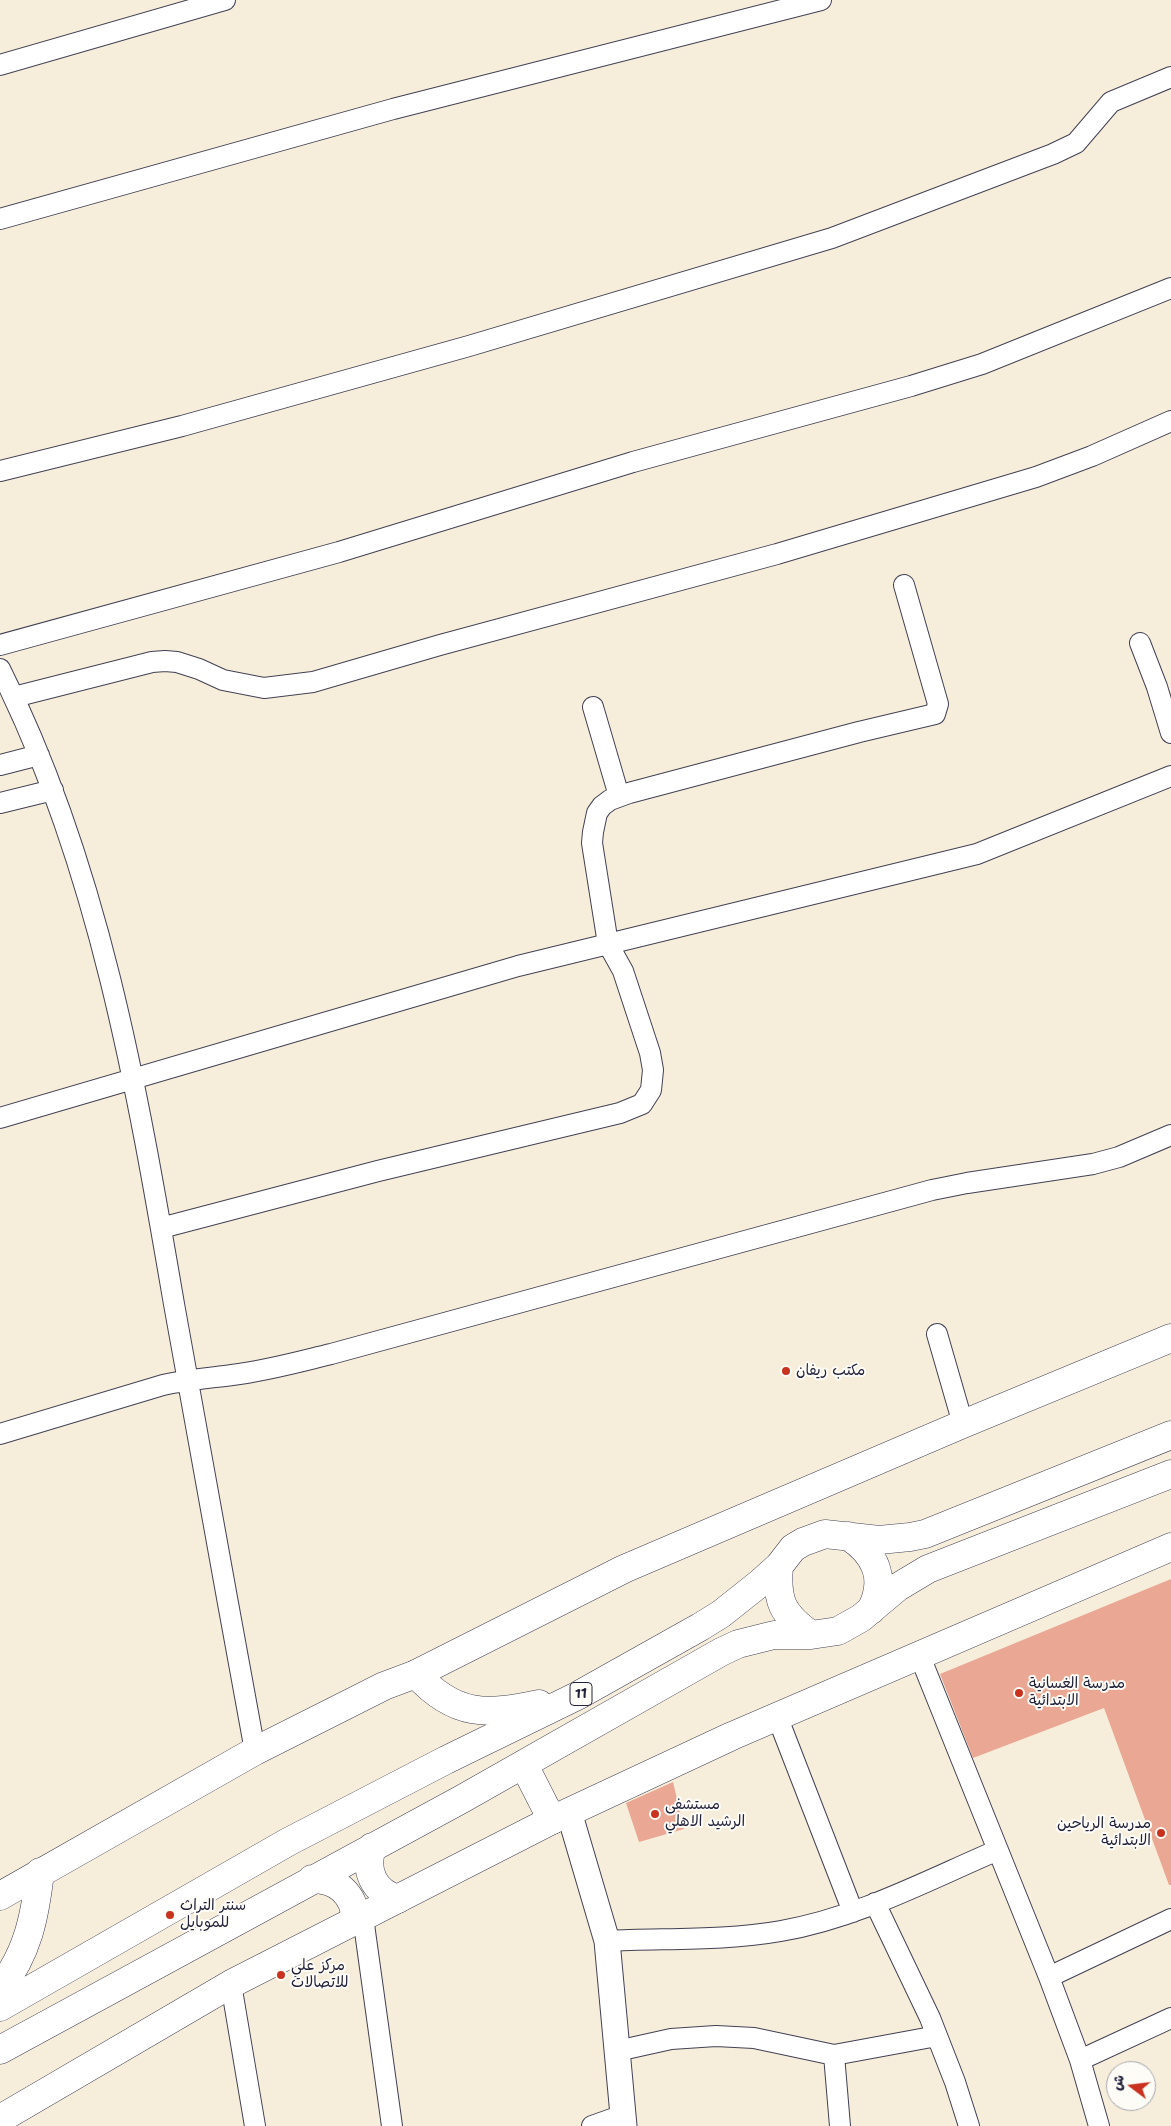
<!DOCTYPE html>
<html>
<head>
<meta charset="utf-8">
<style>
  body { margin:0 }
  #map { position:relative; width:1171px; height:2126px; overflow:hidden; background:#f6eedb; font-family:"Shantell Sans","Playpen Sans Arabic",sans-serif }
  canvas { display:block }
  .north { position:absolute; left:1106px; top:2061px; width:50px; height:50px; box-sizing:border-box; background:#fdfcf7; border:1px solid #a5a5ac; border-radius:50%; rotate:285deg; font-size:14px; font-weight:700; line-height:20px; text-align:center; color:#22223b }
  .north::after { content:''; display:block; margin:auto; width:18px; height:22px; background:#c8321e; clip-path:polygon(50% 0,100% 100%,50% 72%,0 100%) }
</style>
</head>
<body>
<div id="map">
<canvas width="1171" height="2126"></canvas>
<div class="north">ش</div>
</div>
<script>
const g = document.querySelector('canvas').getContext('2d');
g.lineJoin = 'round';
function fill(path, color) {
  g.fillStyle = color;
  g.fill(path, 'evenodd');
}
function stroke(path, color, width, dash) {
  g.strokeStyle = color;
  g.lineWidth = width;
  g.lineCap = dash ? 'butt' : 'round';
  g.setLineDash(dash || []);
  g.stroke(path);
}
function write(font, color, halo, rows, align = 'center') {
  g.font = font + ' "Shantell Sans","Playpen Sans Arabic",sans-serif';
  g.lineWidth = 4;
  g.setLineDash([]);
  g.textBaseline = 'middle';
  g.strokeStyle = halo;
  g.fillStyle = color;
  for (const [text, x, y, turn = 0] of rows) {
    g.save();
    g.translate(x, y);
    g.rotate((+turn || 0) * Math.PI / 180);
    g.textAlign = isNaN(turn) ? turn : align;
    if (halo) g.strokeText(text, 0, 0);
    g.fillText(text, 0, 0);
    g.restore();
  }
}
fill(new Path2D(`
  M1171 1579V1885H1169L1104 1708 973 1758 940 1674Z
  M673 1782 684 1829 639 1842 626 1803Z`), '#eaa794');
const minor = new Path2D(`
  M0 65 225 0
  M0 219 393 109 821 0
  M0 471 182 426 469 346 832 238 1053 154 1076 143 1111 102 1171 77
  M1140 643 1157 687 1171 733
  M0 645 339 552 633 462 911 386 982 364 1171 288
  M0 669C99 866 137 1088 174 1304 200 1453 228 1602 255 1751
  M14 697 152 662 165 661 177 662 199 669 223 680 264 688 313 682 440 645 777 554 1036 477 1092 456 1171 421
  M593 707 619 796
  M0 765 39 755
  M0 803 53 790
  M0 1118 518 966 977 854 1171 776
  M161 1228 378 1171 620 1113 642 1104 651 1090 653 1070 650 1053 623 971 608 944 592 843 593 832 597 813 602 806 610 800 629 793 859 732 935 714 938 704 904 585
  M937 1334 963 1424
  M0 1434 163 1385C186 1380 209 1378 232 1375 266 1371 298 1362 331 1354L932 1190 967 1183 1093 1164 1119 1157 1171 1135
  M919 1654 1049 1977 1080 2060 1099 2126
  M777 1716 853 1912
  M875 1903 930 2018 955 2082 969 2126
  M363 1917 392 2126
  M607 1941C664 1938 724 1941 781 1931 857 1918 928 1880 998 1850
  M1049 1977 1171 1919
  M231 1984 255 2126
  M617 2051 671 2039 716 2036 754 2038 834 2055 937 2036
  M834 2055 840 2126
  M1080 2060 1171 2018
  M592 2126 623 2115`);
const tertiary = new Path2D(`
  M569 1812 607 1941 624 2126`);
const secondary = new Path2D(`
  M0 1896 255 1751 384 1686 416 1674 624 1569 963 1424 1171 1338
  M0 2119 231 1984 552 1820 732 1736 1171 1547`);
const trunk = new Path2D(`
  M848 1536C876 1554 887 1579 871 1610
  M779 1566C776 1601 782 1614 811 1635
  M416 1674C455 1717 487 1715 539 1704
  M524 1765 552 1820
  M372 1847C364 1871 374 1892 398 1899
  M312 1879C337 1879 354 1894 356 1920
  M0 1988C28 1953 35 1916 40 1872
  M0 2007 288 1842 446 1760 577 1696 700 1627 721 1614 760 1583 779 1566 793 1548 803 1542 825 1534 879 1540 910 1537 925 1534 1171 1435
  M0 2050 462 1799 721 1652 738 1644 774 1635H811L838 1631 861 1618 898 1587 928 1569 1171 1474`);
stroke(minor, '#424153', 22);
stroke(tertiary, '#424153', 27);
stroke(secondary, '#424153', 29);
stroke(trunk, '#424153', 29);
stroke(minor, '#fff', 20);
stroke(tertiary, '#fff', 25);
stroke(secondary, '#fff', 28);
stroke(trunk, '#fff', 28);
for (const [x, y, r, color] of [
  [786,1371,5,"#c8321e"],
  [1019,1693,5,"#c8321e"],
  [655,1814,5,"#c8321e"],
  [1161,1833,5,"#c8321e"],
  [170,1915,5,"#c8321e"],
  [281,1975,5,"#c8321e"]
]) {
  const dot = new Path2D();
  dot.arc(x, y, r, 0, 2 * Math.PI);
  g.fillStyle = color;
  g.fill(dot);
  stroke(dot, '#fdfcf7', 2);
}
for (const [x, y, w] of [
  [581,1694,22]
]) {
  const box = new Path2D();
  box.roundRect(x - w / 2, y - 11.5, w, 23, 4);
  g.fillStyle = '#fdfcf7';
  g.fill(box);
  stroke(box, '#22223b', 1);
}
write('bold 14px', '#22223b', null, [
  ["11",581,1694]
]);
write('15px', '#22223b', '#fdfcf7', [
  ["مكتب ريفان",796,1371],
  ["مدرسة الغسانية",1029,1684],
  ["الابتدائية",1029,1701],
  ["مستشفى",665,1805],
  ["الرشيد الاهلي",665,1822],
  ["مدرسة الرياحين",1151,1824,"right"],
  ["الابتدائية",1151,1841,"right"],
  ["سنتر التراث",180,1906],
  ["للموبايل",180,1923],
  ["مركز علي",291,1966],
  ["للاتصالات",291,1983]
], 'left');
</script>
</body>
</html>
